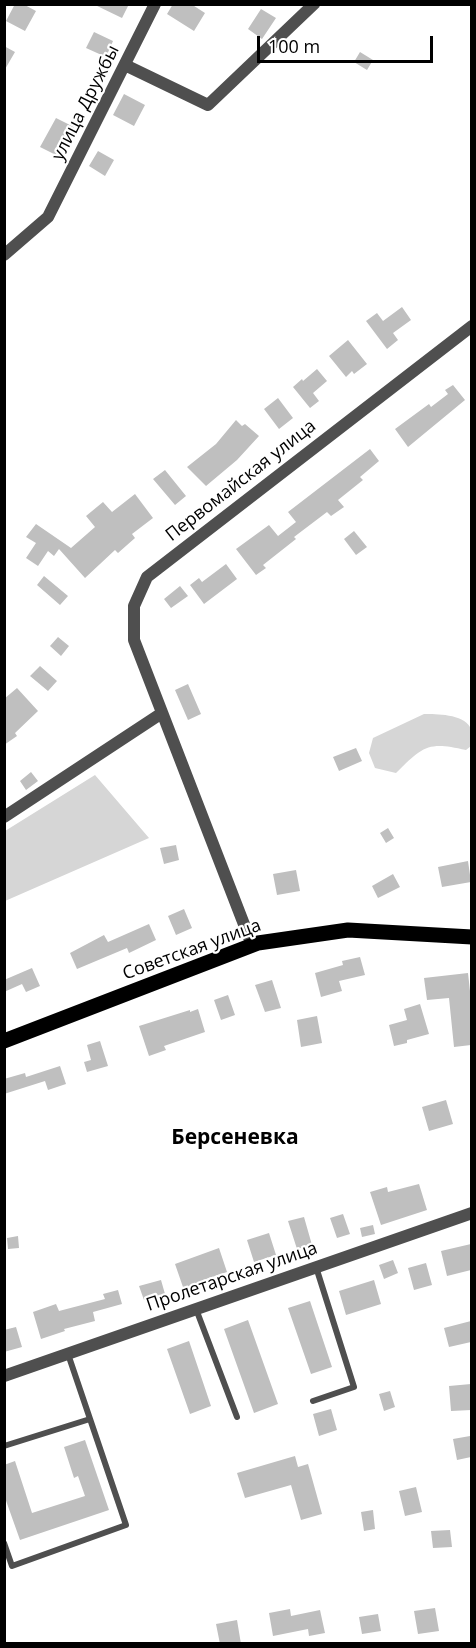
<!DOCTYPE html>
<html>
<head>
<meta charset="utf-8">
<style>
  body { margin:0 }
  #map { position:relative; width:476px; height:1648px; overflow:hidden; background:#fff; font-family:"Open Sans",sans-serif }
  canvas { display:block }
  .frame { position:absolute; inset:0; border:6px solid #000; pointer-events:none }
  .scale { position:absolute; left:257px; top:36px; width:176px; height:27px; box-sizing:border-box; border:3px solid #000; border-top:0; padding-left:8px; font-size:18px; line-height:21px; white-space:nowrap; color:#000; -webkit-text-stroke:4px #fff; paint-order:stroke }
</style>
</head>
<body>
<div id="map">
<canvas width="476" height="1648"></canvas>
<div class="frame"></div>
<div class="scale">100 m</div>
</div>
<script>
const g = document.querySelector('canvas').getContext('2d');
g.lineJoin = 'round';
function fill(path, color) {
  g.fillStyle = color;
  g.fill(path, 'evenodd');
}
function stroke(path, color, width, dash) {
  g.strokeStyle = color;
  g.lineWidth = width;
  g.lineCap = dash ? 'butt' : 'round';
  g.setLineDash(dash || []);
  g.stroke(path);
}
function write(font, color, halo, rows, align = 'center') {
  g.font = font + ' "Open Sans",sans-serif';
  g.lineWidth = 4.5;
  g.setLineDash([]);
  g.textBaseline = 'middle';
  g.strokeStyle = halo;
  g.fillStyle = color;
  for (const [text, x, y, turn = 0] of rows) {
    g.save();
    g.translate(x, y);
    g.rotate((+turn || 0) * Math.PI / 180);
    g.textAlign = isNaN(turn) ? turn : align;
    if (halo) g.strokeText(text, 0, 0);
    g.fillText(text, 0, 0);
    g.restore();
  }
}
fill(new Path2D(`
  M424 714C436 714 463 714 470 727 473 732 472 740 471 746L466 750C428 741 423 746 396 773L375 768 369 753 373 738Z
  M95 775 149 838 5 901V831Z`), '#d6d6d6');
fill(new Path2D(`
  M15 4H23L36 11 25 31 6 21Z
  M93 4H129L122 18Z
  M173 4H191L205 13 194 31 167 14Z
  M261 9 276 18 262 39 248 29Z
  M94 32 113 41 106 57 86 48Z
  M4 46 15 52 4 71Z
  M360 52 373 60 367 70 354 62Z
  M124 94 145 105 134 126 113 115Z
  M56 118 74 127 58 156 40 147Z
  M98 151 114 160 105 176 89 166Z
  M402 307 411 320 393 333 398 340 387 349 366 321 377 313 383 321Z
  M348 340 367 364 354 374 352 371 346 377 329 356Z
  M317 369 327 381 313 393 319 401 310 408 293 387 302 379 303 381Z
  M453 385 465 400 408 447 395 429 429 404 431 407 448 394 445 390Z
  M278 398 293 418 279 429 264 409Z
  M236 420 242 426 245 424 259 436 237 460 206 486 187 467 216 444Z
  M370 449 379 461 360 477 363 480 338 500 344 507 331 516 327 512 294 537 296 539 263 565 266 568 256 575 236 549 269 525 278 536 296 522 288 512Z
  M165 470 186 496 175 505 153 479Z
  M135 494 153 518 132 534 135 538 118 553 115 550 85 578 59 549 54 556 48 551 38 566 26 558 36 543 26 537 36 524 71 548 95 527 86 516 103 502 112 512Z
  M354 531 367 547 356 555 344 539Z
  M226 564 237 579 204 604 190 585 199 578 202 582Z
  M44 576 68 596 60 605 37 585Z
  M180 586 188 596 171 608 164 599Z
  M58 637 69 646 61 656 50 646Z
  M40 666 57 681 48 691 30 676Z
  M188 684 201 714 188 720 175 690Z
  M17 688 38 711 15 733 17 736 4 745V699Z
  M356 748 362 761 339 771 333 757Z
  M31 772 38 781 26 790 20 781Z
  M388 828 394 838 386 843 380 833Z
  M176 845 179 860 164 864 160 848Z
  M468 861 471 882 442 887 438 867Z
  M296 870 300 891 277 895 273 874Z
  M393 874 400 887 378 898 372 886Z
  M184 909 192 928 176 935 168 916Z
  M149 924 156 940 129 953 127 948 77 969 70 953 104 935 108 942Z
  M360 957 365 975 339 981 342 991 321 997 315 973 343 965 342 961Z
  M32 968 40 986 26 992 22 984 4 992V980Z
  M468 973 471 1000V1045L454 1047 449 998 427 1000 424 978Z
  M272 980 281 1008 265 1012 255 985Z
  M228 995 235 1015 221 1020 214 1000Z
  M420 1004 429 1034 407 1040V1043L394 1046 389 1025 407 1020 404 1009Z
  M198 1009 205 1032 164 1046 166 1050 149 1056 139 1026 190 1010V1012Z
  M317 1016 322 1043 301 1047 297 1020Z
  M100 1041 108 1066 87 1072 84 1062 91 1060 87 1045Z
  M60 1066 66 1084 48 1090 45 1081 4 1094V1079L25 1073 26 1077Z
  M446 1100 453 1124 429 1131 422 1107Z
  M419 1184 427 1210 381 1225 370 1192 387 1187 388 1192Z
  M343 1214 350 1234 337 1238 330 1218Z
  M304 1217 312 1245 297 1249 288 1221Z
  M373 1225 375 1234 362 1237 360 1228Z
  M269 1233 276 1255 254 1262 247 1240Z
  M18 1236 19 1248 8 1249 7 1238Z
  M471 1244V1270L447 1276 441 1251Z
  M219 1248 227 1272 203 1280 205 1283 184 1290 175 1264Z
  M393 1260 398 1273 384 1279 379 1265Z
  M426 1263 432 1285 414 1290 408 1268Z
  M161 1280 165 1294 144 1300 139 1286Z
  M374 1280 381 1304 346 1315 339 1291Z
  M118 1290 122 1304 93 1312 95 1321 64 1329 65 1331 41 1339 33 1312 56 1304 59 1311 105 1299 103 1294Z
  M310 1301 332 1367 311 1374 288 1308Z
  M248 1320 278 1404 254 1413 224 1329Z
  M471 1321V1342L449 1347 444 1328Z
  M16 1327 22 1347 4 1352V1330Z
  M189 1341 211 1406 190 1414 167 1349Z
  M471 1384V1410L451 1411 449 1386Z
  M390 1391 395 1407 384 1411 379 1394Z
  M331 1409 337 1430 319 1436 313 1414Z
  M470 1436 471 1457 457 1460 453 1439Z
  M85 1440 109 1510 20 1540 4 1495V1465L15 1461 32 1513 85 1496 78 1476 74 1478 64 1447Z
  M295 1456 298 1467 308 1464 322 1514 301 1520 291 1485 245 1498 237 1473Z
  M416 1487 422 1512 405 1516 399 1491Z
  M373 1510 375 1529 364 1531 361 1512Z
  M450 1530 452 1547 433 1548 431 1531Z
  M435 1608 439 1631 418 1634 414 1611Z
  M290 1609 291 1616 320 1610 325 1633 309 1636 308 1629 273 1636 269 1613Z
  M378 1614 381 1631 362 1634 359 1617Z
  M237 1620 241 1644H220L216 1624Z`), '#bfbfbf');
stroke(new Path2D(`
  M196 1309 237 1417
  M313 1401 354 1387 316 1267
  M4 1446 90 1419
  M4 1543 12 1566 126 1525 68 1354`), '#4f4f4f', 6);
stroke(new Path2D(`
  M125 65 208 105 314 4
  M4 255 48 217 155 4
  M4 817 162 713
  M252 945 134 640V606L147 577 472 326
  M4 1376 472 1213`), '#4f4f4f', 12);
stroke(new Path2D(`
  M4 1041 258 943 348 930 472 937`), '#000', 15);
write('18px', '#000', '#fff', [
  ["улица Дружбы",86,103,-63],
  ["Первомайская улица",241,481,-38],
  ["Советская улица",192,950,-20],
  ["Пролетарская улица",232,1277,-19]
]);
write('bold 21px', '#000', '#fff', [
  ["Берсеневка",235,1138]
]);
</script>
</body>
</html>
